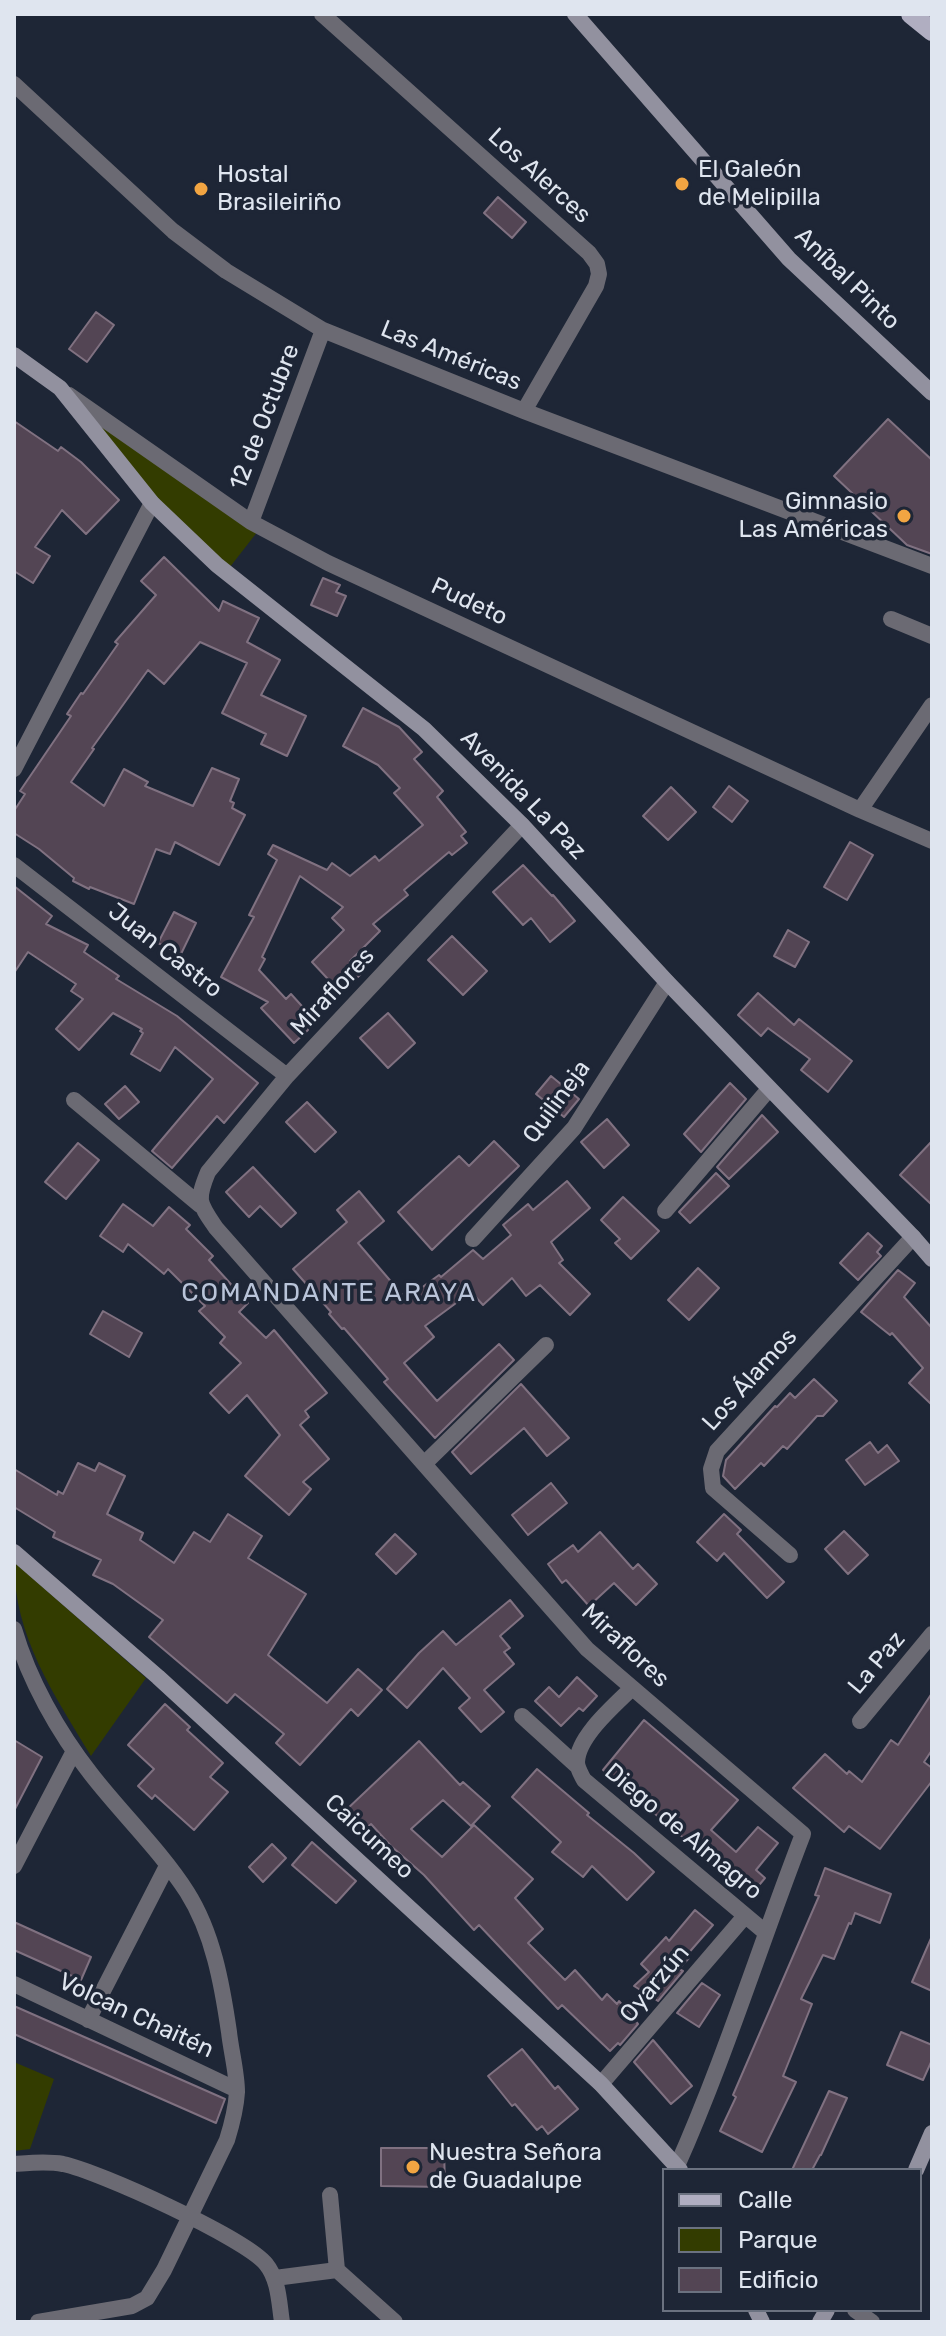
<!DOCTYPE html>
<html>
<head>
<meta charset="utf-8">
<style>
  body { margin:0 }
  #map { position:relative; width:946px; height:2336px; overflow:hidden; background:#1e2636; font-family:Rubik,sans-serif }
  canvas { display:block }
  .frame { position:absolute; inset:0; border:16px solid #dfe5ef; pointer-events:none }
  .legend { position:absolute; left:662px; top:2168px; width:260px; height:144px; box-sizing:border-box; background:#1e2636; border:2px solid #6b7280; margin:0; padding:10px 14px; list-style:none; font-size:24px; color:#dfe5ef }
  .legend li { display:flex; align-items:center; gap:16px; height:40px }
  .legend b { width:40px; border:2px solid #6b7280 }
</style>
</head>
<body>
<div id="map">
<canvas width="946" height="2336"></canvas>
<div class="frame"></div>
<ul class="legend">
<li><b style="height:10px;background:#b0aec1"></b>Calle</li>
<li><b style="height:22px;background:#333c00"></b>Parque</li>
<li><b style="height:22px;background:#534554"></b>Edificio</li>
</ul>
</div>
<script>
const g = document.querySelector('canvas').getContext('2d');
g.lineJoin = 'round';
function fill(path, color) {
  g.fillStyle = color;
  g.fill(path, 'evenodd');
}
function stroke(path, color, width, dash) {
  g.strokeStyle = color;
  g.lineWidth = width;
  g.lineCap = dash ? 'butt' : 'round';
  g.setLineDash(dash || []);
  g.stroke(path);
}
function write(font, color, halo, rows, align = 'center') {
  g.font = font + ' Rubik,sans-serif';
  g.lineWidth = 7;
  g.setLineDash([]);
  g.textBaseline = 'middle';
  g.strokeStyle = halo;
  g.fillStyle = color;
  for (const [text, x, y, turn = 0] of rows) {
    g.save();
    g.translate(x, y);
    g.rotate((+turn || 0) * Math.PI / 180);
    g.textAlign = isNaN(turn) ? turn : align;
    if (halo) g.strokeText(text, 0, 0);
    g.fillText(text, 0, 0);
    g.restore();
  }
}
fill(new Path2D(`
  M89 415 258 531 230 567 154 499Z
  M14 1562 146 1678 91 1756C54 1694 14 1637 14 1562Z
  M14 2062 54 2079 30 2149 14 2151Z`), '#333c00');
const building = new Path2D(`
  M498 197 526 222 512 238 484 213Z
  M96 312 114 325 87 362 69 349Z
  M888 419 932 460V554L907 545 834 476Z
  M14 421 58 451 61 447 81 462 119 500 86 534 62 510 35 547 50 556 33 583 14 571Z
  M164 557 219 611 223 601 259 618 247 642 280 660 261 695 306 716 287 756 261 744 266 734 222 713 247 663 200 642 164 684 148 670 92 748 94 749 71 782 104 806 124 769 148 782 145 786 193 806 212 768 239 779 230 801 234 803 232 808 245 815 219 865 175 842 170 854 156 849 134 904 90 887 89 889 73 881 74 878 39 849 14 833V811L25 794 20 791 71 716 67 714 81 693 83 694 118 644 115 642 156 595 141 581Z
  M323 578 340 585 336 592 346 596 337 616 311 605Z
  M363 708 399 727 422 752 414 759 443 791 437 797 466 832 461 836 467 843 452 855 449 852 404 890 408 895 373 924 380 931 350 961 362 973 341 993 312 962 344 930 332 918 343 907 300 876 262 957 265 959 259 970 286 999 291 994 310 1015 301 1022 308 1030 294 1043 261 1008 268 1002 221 977 254 917 249 915 277 860 268 854 273 845 327 870 332 863 350 876 375 856 379 861 423 825 394 793 400 788 378 765 343 746Z
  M729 786 748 801 732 822 713 807Z
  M671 787 696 812 668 840 643 816Z
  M850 842 873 855 847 900 824 887Z
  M523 865 552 896 553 895 575 921 550 942 531 918 523 925 493 892Z
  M14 886 52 916 46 924 88 945 84 952 119 976 116 979 177 1016 258 1083 224 1123 217 1116 172 1168 152 1151 213 1079 175 1047 160 1071 131 1054 143 1033 140 1031 142 1029 113 1013 79 1050 56 1029 83 999 71 991 76 984 28 952 14 973Z
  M174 912 196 923 181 954 158 943Z
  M788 930 809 942 795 967 774 956Z
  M452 936 487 971 463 995 428 960Z
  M758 993 794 1025 799 1019 852 1061 828 1092 801 1070 810 1059 768 1028 761 1036 738 1015Z
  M388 1013 415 1043 388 1068 360 1038Z
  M551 1076 579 1099 564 1117 536 1094Z
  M730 1083 746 1099 701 1152 684 1134Z
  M125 1086 139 1102 119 1119 105 1104Z
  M307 1102 336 1132 315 1152 286 1122Z
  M762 1115 778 1132 729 1179 717 1167Z
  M607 1119 629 1145 604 1168 581 1142Z
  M494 1141 519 1166 432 1250 398 1212 459 1156 469 1166Z
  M932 1141V1205L900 1175Z
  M78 1143 99 1160 66 1199 45 1182Z
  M253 1167 296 1213 281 1227 260 1206 249 1217 226 1192Z
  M716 1173 729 1186 690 1223 679 1212Z
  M567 1181 590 1208 551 1242 563 1260 559 1263 590 1294 570 1315 540 1285 526 1296 512 1278 483 1305 471 1292 425 1326 434 1337 404 1363 437 1401 499 1344 514 1360 435 1438 384 1382 388 1379 344 1328 342 1329 329 1314 331 1312 293 1269 347 1222 337 1210 359 1191 384 1221 358 1243 406 1299 439 1275 441 1277 473 1250 483 1259 511 1235 503 1225 528 1204 533 1210Z
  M623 1197 659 1231 631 1259 615 1243 620 1239 601 1220Z
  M123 1204 153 1226 169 1207 190 1225 186 1229 213 1256 209 1260 248 1303 239 1312 266 1338 274 1330 327 1393 305 1411 309 1417 300 1425 329 1459 303 1482 311 1489 289 1515 245 1476 280 1435 247 1395 229 1413 210 1393 241 1363 220 1343 225 1337 199 1311 205 1306 168 1269 164 1274 128 1244 123 1252 100 1236Z
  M868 1233 882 1246 877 1252 881 1256 858 1280 840 1263Z
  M698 1268 719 1288 689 1320 668 1300Z
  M898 1270 915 1283 904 1297 932 1328V1405L909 1383 923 1368 892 1333 890 1335 861 1312Z
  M103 1311 142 1333 129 1357 90 1334Z
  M814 1379 837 1401 823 1416H817L787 1449 783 1446 764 1466 761 1463 735 1489 723 1476 726 1460 775 1406 777 1407 790 1393 795 1398Z
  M521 1384 569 1438 547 1456 524 1428 471 1474 452 1452Z
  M870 1442 878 1453 887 1445 899 1461 865 1485 846 1460Z
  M78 1463 95 1471 99 1463 125 1476 107 1514 143 1533 140 1540 174 1563 194 1532 210 1542 228 1514 262 1536 248 1558 306 1594 268 1655 327 1703 358 1669 382 1690 358 1716 351 1709 300 1765 276 1743 284 1734 235 1694 227 1703 149 1637 163 1620 113 1584 93 1575 101 1560 53 1537 55 1532 14 1507V1469L57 1495 58 1491 63 1494Z
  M551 1483 567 1503 528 1535 512 1515Z
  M724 1514 741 1530 737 1534 784 1582 767 1598 724 1553 717 1561 697 1542Z
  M844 1531 868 1555 848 1574 825 1549Z
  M600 1532 633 1569 638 1564 657 1584 636 1605 614 1583 589 1606 566 1580 562 1583 548 1564 573 1545 578 1552Z
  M395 1534 416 1554 396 1574 376 1554Z
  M510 1600 523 1616 500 1636 510 1648 504 1652 514 1664 484 1690 504 1712 481 1732 459 1708 470 1698 443 1668 407 1708 387 1689 419 1653 443 1631 456 1645Z
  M577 1677 597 1696 583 1711 579 1708 561 1726 535 1701 549 1687 559 1697Z
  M932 1693V1750L924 1762 932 1768V1781L880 1849 849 1826 844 1832 793 1788 825 1754 847 1774 849 1771 862 1782 891 1740 898 1745Z
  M165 1704 190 1727 187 1730 223 1763 210 1777 228 1792 194 1830 155 1795 152 1799 138 1786 154 1769 128 1745Z
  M644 1720 738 1800 711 1830 736 1852 758 1827 778 1843 756 1870 765 1878 755 1890 702 1847 699 1851 603 1770Z
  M14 1740 42 1757 14 1811Z
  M419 1741 460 1785 463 1782 490 1806 471 1826 443 1800 411 1829 442 1857 474 1825 533 1879 515 1898 543 1929 528 1943 565 1980 575 1970 602 2000 607 1994 617 2004 619 2001 638 2024 620 2045 618 2043 610 2051 562 2005 558 2009 479 1925 474 1930 424 1875 391 1846 371 1824 363 1831 345 1811Z
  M537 1769 589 1813 587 1815 634 1853 654 1872 627 1900 592 1866 583 1877 552 1852 561 1842 512 1797Z
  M312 1842 356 1881 336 1903 292 1865Z
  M272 1844 286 1858 263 1882 249 1867Z
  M825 1868 891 1894 880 1923 855 1913 851 1924 849 1923 834 1959 823 1955 801 1999 812 2004 783 2076 796 2082 762 2152 720 2131 736 2097 733 2095 819 1896 815 1895Z
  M695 1910 713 1925 686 1956 689 1958 679 1969 683 1971 658 2001 634 1986 649 1972 641 1964 666 1937 669 1941Z
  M14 1922 91 1957 81 1980 14 1950Z
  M932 1936V1991L912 1982Z
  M702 1983 720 1995 699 2027 677 2013Z
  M14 2006 225 2099 216 2123 14 2034Z
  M901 2032 932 2045V2060L923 2080 887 2065Z
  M653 2040 692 2086 671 2104 634 2062Z
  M522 2049 555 2089 558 2086 578 2109 548 2134 542 2126 537 2130 515 2104 512 2106 488 2076Z
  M829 2091 847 2098 821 2155H820L812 2170H792Z
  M381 2148H444L445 2187 381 2186Z`);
fill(building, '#534554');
stroke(building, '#807181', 2);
stroke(new Path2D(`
  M322 14 589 253 597 264 599 274 596 286 524 411
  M14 84 173 231 226 271 323 330 524 411 932 566
  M69 395 251 522 328 563 860 810 932 841
  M251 522 323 330
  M891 619 932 636
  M14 769 152 503
  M860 810 932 705
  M522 825 287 1076 208 1172C196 1201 199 1203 216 1228L587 1649 803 1834C760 1945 725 2058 677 2166
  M14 865 287 1076
  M74 1100 200 1205
  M665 1211 769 1089
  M473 1239 574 1128 667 982
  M424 1464 546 1345
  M790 1555 713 1488 711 1469 717 1451 913 1237
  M14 1629C29 1680 58 1732 91 1774 122 1814 160 1850 187 1892 213 1933 222 1984 229 2032 231 2051 237 2073 237 2092 236 2108 232 2124 227 2140L164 2270 147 2298 132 2306 38 2322
  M632 1688C614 1706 578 1736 577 1762 577 1768 581 1774 584 1780L765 1932
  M522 1716 576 1765
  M860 1721 932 1634
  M14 1866 74 1751
  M14 1984 237 2090
  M88 2020 167 1866
  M601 2084 745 1916
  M14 2164C30 2163 46 2161 63 2164 98 2171 245 2238 266 2264 279 2280 279 2303 282 2322
  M330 2195 337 2270 395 2322
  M275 2278 337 2270
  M855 2310 872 2322`), '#6b6a73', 16);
stroke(new Path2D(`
  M575 14 789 259 932 393
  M14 355 60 388 152 503 217 565 424 729 522 825 667 982 913 1237 932 1259
  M14 1552 158 1677 601 2084 680 2170
  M916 2170 932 2133
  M756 2310 762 2322
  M820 2322 827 2310`), '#92919f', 16);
stroke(new Path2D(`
  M911 14 932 31`), '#b0aec1', 20);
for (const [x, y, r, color] of [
  [682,184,8,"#f2a542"],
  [201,189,8,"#f2a542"],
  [904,516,8,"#f2a542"],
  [413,2167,8,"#f2a542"]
]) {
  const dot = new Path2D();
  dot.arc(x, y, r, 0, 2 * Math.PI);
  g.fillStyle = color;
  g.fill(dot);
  stroke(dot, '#1e2636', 3);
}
write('24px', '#dfe5ef', '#1e2636', [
  ["El Galeón",698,170],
  ["de Melipilla",698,198],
  ["Hostal",217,175],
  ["Brasileiriño",217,203],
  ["Gimnasio",888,502,"right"],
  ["Las Américas",888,530,"right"],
  ["Nuestra Señora",429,2153],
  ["de Guadalupe",429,2181]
], 'left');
write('24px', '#dfe5ef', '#1e2636', [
  ["Los Alerces",539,176,42],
  ["Aníbal Pinto",847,279,44],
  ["Las Américas",451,356,22],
  ["12 de Octubre",265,417,-69],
  ["Pudeto",469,602,25],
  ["Avenida La Paz",523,795,46],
  ["Juan Castro",165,951,38],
  ["Miraflores",333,992,-47],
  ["Quilineja",557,1102,-54],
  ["Los Álamos",750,1380,-48],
  ["Miraflores",625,1646,43],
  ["La Paz",877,1663,-50],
  ["Diego de Almagro",683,1832,40],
  ["Caicumeo",369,1837,43],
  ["Oyarzún",655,1984,-50],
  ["Volcan Chaitén",136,2016,25]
]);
g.letterSpacing = '2px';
write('26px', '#b9c4d9', '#1e2636', [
  ["COMANDANTE ARAYA",329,1293]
]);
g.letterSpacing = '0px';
</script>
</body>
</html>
